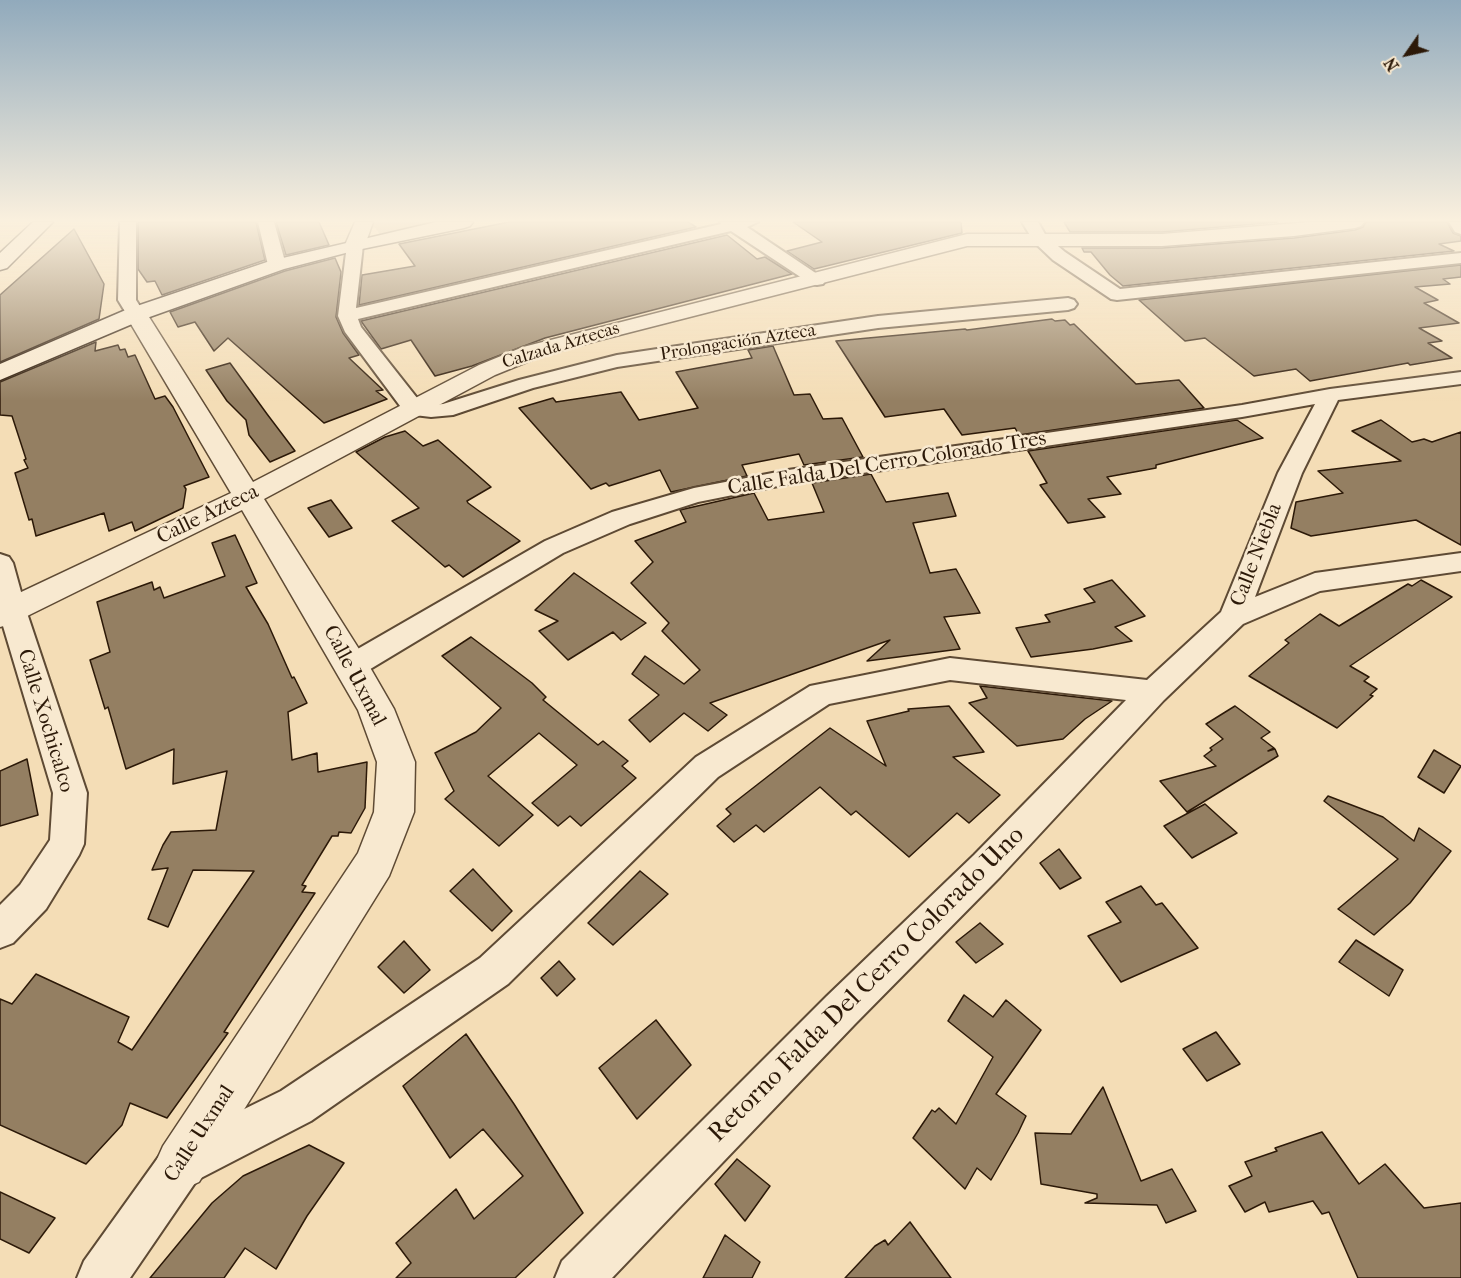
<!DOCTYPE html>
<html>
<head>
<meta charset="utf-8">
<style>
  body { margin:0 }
  #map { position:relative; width:1461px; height:1278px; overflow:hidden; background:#f4ddb6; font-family:"IM FELL French Canon",serif }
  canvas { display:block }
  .north { position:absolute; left:1377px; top:24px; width:60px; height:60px; -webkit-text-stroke:4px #f8e9d0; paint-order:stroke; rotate:236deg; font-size:16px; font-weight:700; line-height:24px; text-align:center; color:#2c1908 }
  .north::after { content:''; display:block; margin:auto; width:21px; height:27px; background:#2c1908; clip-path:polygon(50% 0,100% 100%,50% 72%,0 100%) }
</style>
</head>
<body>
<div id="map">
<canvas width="1461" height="1278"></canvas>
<div class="north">N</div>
</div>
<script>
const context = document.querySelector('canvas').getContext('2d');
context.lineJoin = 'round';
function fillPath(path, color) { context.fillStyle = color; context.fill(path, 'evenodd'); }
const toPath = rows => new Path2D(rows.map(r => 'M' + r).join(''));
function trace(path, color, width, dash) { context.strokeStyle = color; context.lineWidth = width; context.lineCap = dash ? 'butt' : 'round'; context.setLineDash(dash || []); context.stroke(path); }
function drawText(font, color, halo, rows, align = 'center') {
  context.font = font + ' "IM FELL French Canon",serif'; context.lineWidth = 5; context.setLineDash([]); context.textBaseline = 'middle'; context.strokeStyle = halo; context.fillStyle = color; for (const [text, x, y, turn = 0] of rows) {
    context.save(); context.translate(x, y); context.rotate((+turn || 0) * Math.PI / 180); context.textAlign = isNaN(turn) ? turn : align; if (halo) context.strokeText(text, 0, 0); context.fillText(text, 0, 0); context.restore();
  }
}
const green = toPath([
  [374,222,442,222,379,234,376,228,372,227]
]);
const building = toPath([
  [138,222,256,222,265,260,162,295,155,281,147,282,138,269,138,222],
  [276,222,319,222,329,245,286,255,276,222],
  [509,222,688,222,696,227,359,305,362,275,415,266,399,244,509,222],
  [793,222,961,222,962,233,814,269,787,251,822,242,793,222],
  [1064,222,1278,222,1162,232,1070,232,1064,222],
  [1366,222,1447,222,1453,233,1461,236,1461,241,1439,244,1454,251,1123,286,1110,275,1091,252,1084,252,1082,248,1162,248,1294,238,1355,230,1363,227,1366,222],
  [74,229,104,284,99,319,0,362,0,295,74,229],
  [727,235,757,259,765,257,792,274,545,338,472,366,435,376,411,340,381,349,361,321,727,235],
  [335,258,341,272,336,317,343,333,359,355,349,358,383,390,376,391,387,399,324,423,228,338,214,351,195,322,178,327,170,312,285,271,335,258],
  [1461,265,1461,277,1443,279,1450,284,1415,287,1438,300,1424,303,1459,323,1419,328,1442,341,1428,343,1452,358,1410,365,1408,363,1310,381,1296,369,1254,376,1205,338,1185,341,1139,300,1461,265],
  [1052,319,1055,321,1065,320,1070,325,1074,324,1136,384,1179,380,1204,408,1019,435,1015,428,962,435,944,409,885,417,836,341,965,329,967,330,1052,319],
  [96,342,95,351,118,345,120,350,125,349,128,357,135,355,155,399,165,396,173,407,209,477,184,486,186,489,183,508,135,531,132,522,109,531,104,513,36,536,32,519,29,520,15,473,28,468,24,460,26,459,12,416,0,415,0,382,96,342],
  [773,346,794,395,810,394,823,419,842,418,863,457,804,465,799,454,742,465,747,476,671,492,660,470,609,486,606,483,591,489,519,408,553,398,556,402,621,392,639,420,698,408,676,372,752,358,748,350,773,346],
  [230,363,267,414,295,451,270,462,249,435,246,420,227,401,206,370,230,363],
  [1237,420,1263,438,1156,465,1156,468,1107,477,1121,494,1088,499,1105,517,1068,523,1040,485,1047,483,1028,451,1237,420],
  [1381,420,1412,442,1424,439,1432,442,1461,432,1461,545,1416,520,1311,536,1291,528,1296,502,1343,493,1318,471,1401,461,1352,431,1381,420],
  [405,431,423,446,438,440,491,487,467,501,468,503,520,541,463,577,449,565,445,567,392,521,419,508,356,452,385,437,405,431],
  [871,474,886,502,948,493,956,516,913,523,930,573,956,569,980,613,944,617,960,649,867,661,890,640,710,703,727,715,708,731,684,713,650,742,629,720,659,695,632,674,645,656,684,684,700,670,662,631,669,623,631,583,653,562,635,541,686,522,680,510,754,493,768,520,824,512,812,483,871,474],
  [331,500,352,528,329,537,308,508,331,500],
  [235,535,257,583,246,587,268,624,292,678,294,677,307,703,288,712,292,760,317,753,318,772,367,762,365,808,351,833,339,832,338,836,332,836,302,885,306,886,302,892,315,893,224,1032,228,1033,167,1118,130,1103,122,1125,86,1164,0,1125,0,999,12,1004,36,974,129,1017,118,1042,132,1050,254,871,193,870,168,927,148,919,168,868,152,870,163,845,171,832,216,830,227,771,173,784,174,749,126,769,108,707,105,709,90,660,110,652,97,602,152,582,154,590,160,587,164,598,225,576,212,543,235,535],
  [574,573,646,623,621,640,613,632,568,660,539,631,558,621,535,610,574,573],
  [1112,580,1145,616,1115,627,1132,641,1093,649,1031,657,1016,628,1050,622,1045,615,1095,602,1084,589,1112,580],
  [1421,580,1452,597,1350,666,1369,677,1364,681,1377,689,1370,695,1373,696,1337,728,1249,676,1289,643,1285,640,1320,614,1339,626,1408,584,1412,586,1421,580],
  [471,637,532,683,546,697,543,700,598,745,603,741,628,761,622,766,636,778,581,826,570,816,558,826,532,803,577,765,539,733,488,776,533,815,499,846,445,799,454,791,435,753,476,732,501,708,442,656,471,637],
  [980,686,1112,701,1085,719,1063,739,1017,746,969,703,987,698,980,686],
  [949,706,984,752,953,757,1000,795,969,823,957,813,909,857,856,811,851,815,820,787,764,832,756,825,734,842,717,826,731,814,726,809,830,728,886,766,867,721,909,711,908,709,949,706],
  [1235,706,1270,732,1261,738,1274,748,1268,751,1275,749,1278,756,1187,812,1160,781,1216,766,1204,756,1212,750,1210,748,1223,739,1206,724,1235,706],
  [1434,750,1461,766,1444,793,1418,777,1434,750],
  [27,759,38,815,0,826,0,771,27,759],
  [1328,796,1383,817,1414,841,1419,828,1451,851,1410,903,1374,935,1338,909,1398,859,1324,801,1328,796],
  [1205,804,1237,833,1192,858,1164,826,1205,804],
  [1059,849,1081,878,1060,889,1040,863,1059,849],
  [473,869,512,911,492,931,450,891,473,869],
  [640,871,668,894,613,945,588,923,640,871],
  [1141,886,1156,905,1162,903,1198,948,1121,982,1088,936,1121,922,1106,902,1141,886],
  [980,923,1003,944,976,963,956,942,980,923],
  [1356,940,1403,970,1389,996,1339,962,1356,940],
  [404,941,430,970,404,993,378,967,404,941],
  [559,961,575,979,557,996,541,978,559,961],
  [964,995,993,1017,1006,1000,1041,1030,996,1094,1026,1116,1018,1133,991,1180,977,1168,965,1189,913,1138,932,1110,935,1112,939,1108,956,1124,993,1057,948,1021,964,995],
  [656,1020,691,1065,637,1119,599,1068,656,1020],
  [1216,1032,1240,1064,1207,1081,1183,1049,1216,1032],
  [466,1034,514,1104,583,1213,515,1278,396,1278,411,1263,396,1243,456,1189,474,1219,523,1176,483,1129,450,1158,403,1086,466,1034],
  [1103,1087,1141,1181,1172,1169,1196,1211,1166,1223,1157,1205,1085,1203,1097,1198,1097,1194,1041,1184,1035,1133,1071,1134,1103,1087],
  [1322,1132,1359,1184,1385,1164,1424,1208,1461,1203,1461,1278,1358,1278,1329,1212,1322,1214,1313,1201,1269,1212,1265,1202,1245,1212,1229,1186,1252,1176,1245,1162,1277,1151,1275,1148,1322,1132],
  [309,1145,344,1163,307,1216,276,1269,245,1248,224,1278,150,1278,212,1203,243,1176,309,1145],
  [737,1159,770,1186,745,1221,715,1184,737,1159],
  [0,1192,55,1218,29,1253,0,1239,0,1192],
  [910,1222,951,1278,845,1278,875,1246,885,1240,888,1245,910,1222],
  [725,1235,760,1262,752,1278,703,1278,725,1235]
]);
const minor = toPath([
  [120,222,136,222,136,300,145,314,143,318,136,320,129,318,118,300,120,222],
  [258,222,274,222,286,265,283,269,271,269,268,265,258,222],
  [720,222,758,222,747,227,826,280,823,284,817,285,811,284,731,231,358,319,361,327,421,403,431,405,443,404,519,380,617,355,878,316,1068,298,1074,300,1077,304,1074,308,1068,310,878,328,617,367,533,388,453,415,431,417,406,414,345,332,338,316,347,245,355,240,363,245,356,308,721,224,720,222],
  [1022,222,1038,222,1046,236,1065,252,1120,289,1461,253,1461,263,1117,300,1111,299,1053,260,1034,242,1022,222],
  [1449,222,1461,222,1461,234,1455,232,1449,222],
  [1461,372,1461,384,1338,400,1302,473,1255,597,1315,573,1461,553,1461,571,1320,591,1243,624,1164,700,1000,877,855,1024,612,1278,555,1278,562,1261,827,996,974,855,1126,700,950,680,829,704,718,777,508,984,311,1121,197,1180,130,1278,77,1278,84,1261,165,1148,281,1091,480,958,696,757,810,686,950,658,1147,680,1221,612,1278,473,1315,404,1242,417,788,484,698,502,630,524,563,553,362,674,352,677,342,674,337,666,342,658,545,541,612,512,694,488,788,470,1242,405,1330,389,1461,372],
  [0,554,9,557,13,563,26,610,87,793,84,844,79,855,46,909,13,943,0,948,0,905,20,885,50,840,53,793,0,616,0,554]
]);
const tertiary = toPath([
  [355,222,373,222,365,245,362,249,355,251,348,249,345,245,355,222],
  [1310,222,1364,222,1361,226,1355,228,1294,236,1162,246,967,246,592,342,539,357,495,375,264,499,364,657,394,709,415,762,414,812,389,876,199,1182,181,1190,163,1182,155,1164,163,1146,358,853,374,812,377,762,358,710,242,510,11,624,0,627,0,602,231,493,125,314,128,309,136,308,144,309,253,482,479,365,523,347,967,234,1162,234,1310,222]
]);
const secondary = toPath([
  [33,222,53,222,7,268,0,270,0,253,33,222],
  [436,222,473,222,470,226,464,228,357,250,284,269,144,319,0,380,0,364,128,309,270,261,436,222]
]);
const farStreetnames = [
  ["Prolongación Azteca",738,343,-9],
  ["Calzada Aztecas",561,346,-17]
];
const streetNames = [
  ["Calle Falda Del Cerro Colorado Tres",887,464,-9],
  ["Calle Azteca",208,515,-26],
  ["Calle Niebla",1257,555,-69],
  ["Calle Uxmal",354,676,62],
  ["Calle Xochicalco",45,721,73],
  ["Calle Uxmal",200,1134,-57]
];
const nearStreetnames = [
  ["Retorno Falda Del Cerro Colorado Uno",867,985,-45]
];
fillPath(green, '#d2bc98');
fillPath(building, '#947f62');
trace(building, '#2c1908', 1.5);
trace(minor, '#5e4a34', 4);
trace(tertiary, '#5e4a34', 3);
trace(secondary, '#2c1908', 3);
fillPath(minor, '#f8e9d0');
fillPath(tertiary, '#f8e9d0');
fillPath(secondary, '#f8e9d0');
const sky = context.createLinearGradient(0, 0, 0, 401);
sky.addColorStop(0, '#91aabc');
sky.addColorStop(0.55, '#faf0de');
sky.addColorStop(1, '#faf0de00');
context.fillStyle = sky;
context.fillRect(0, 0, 1461, 401);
drawText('18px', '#2c1908', '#f8e9d0', farStreetnames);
drawText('21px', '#2c1908', '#f8e9d0', streetNames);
drawText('26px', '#2c1908', '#f8e9d0', nearStreetnames);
</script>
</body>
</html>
